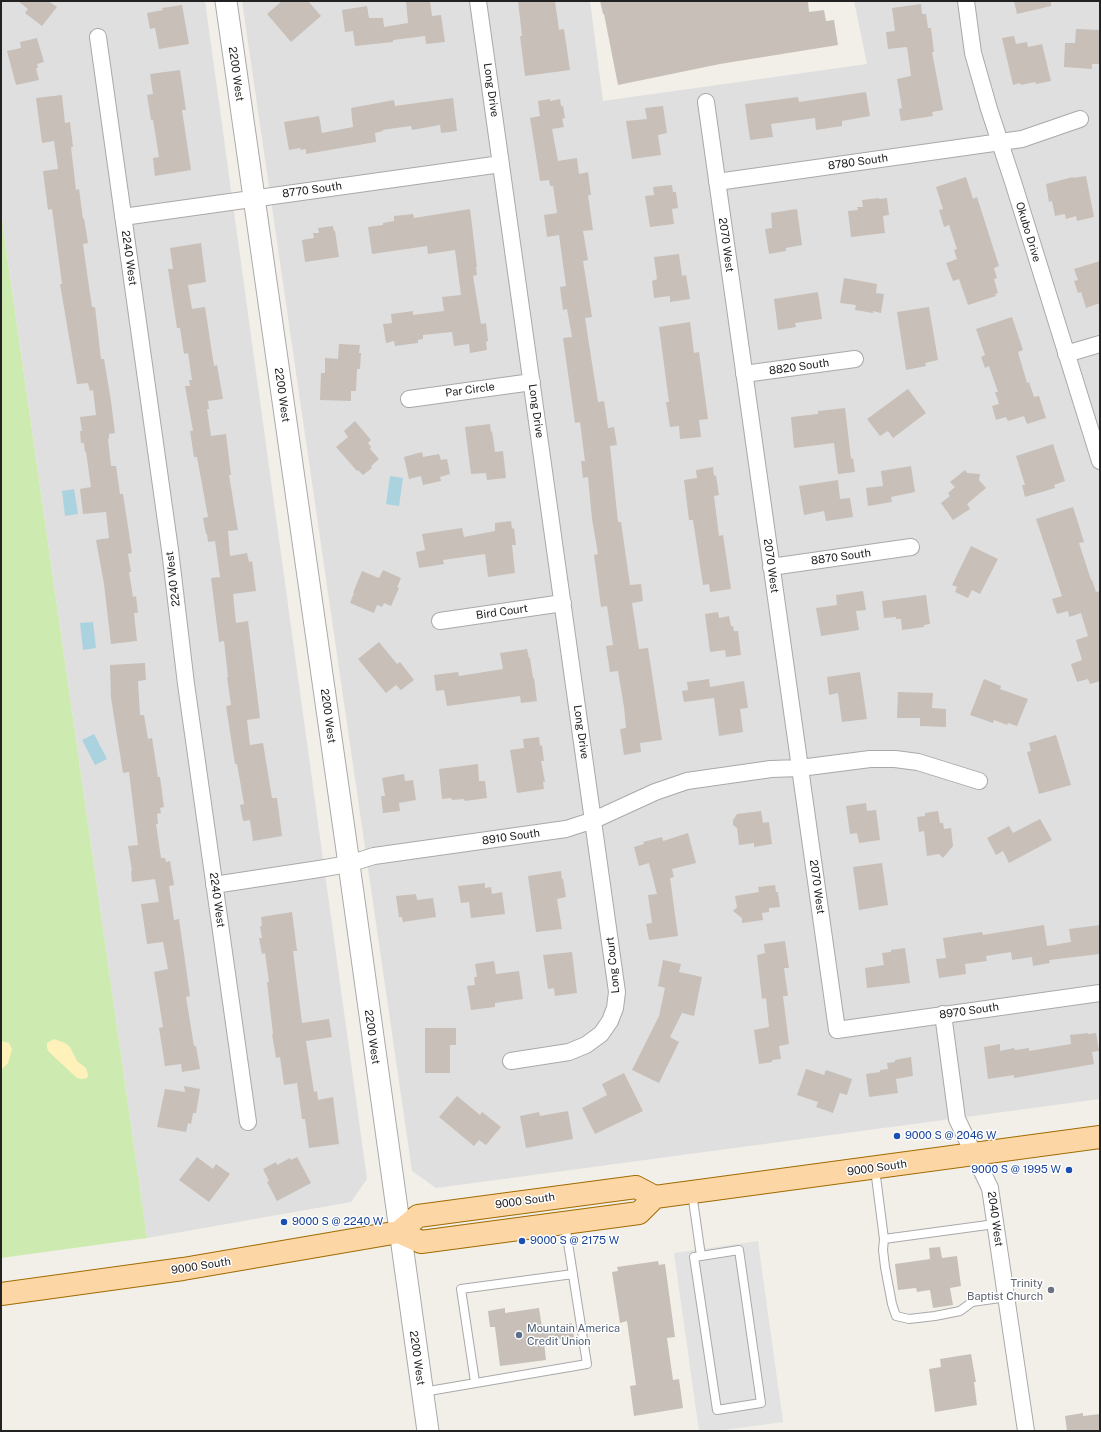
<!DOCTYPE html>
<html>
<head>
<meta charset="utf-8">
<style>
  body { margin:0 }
  #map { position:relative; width:1101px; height:1432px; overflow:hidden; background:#f2efe9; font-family:"Public Sans",sans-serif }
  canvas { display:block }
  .frame { position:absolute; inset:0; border:2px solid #222; pointer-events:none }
</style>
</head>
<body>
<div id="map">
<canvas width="1101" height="1432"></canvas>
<div class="frame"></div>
</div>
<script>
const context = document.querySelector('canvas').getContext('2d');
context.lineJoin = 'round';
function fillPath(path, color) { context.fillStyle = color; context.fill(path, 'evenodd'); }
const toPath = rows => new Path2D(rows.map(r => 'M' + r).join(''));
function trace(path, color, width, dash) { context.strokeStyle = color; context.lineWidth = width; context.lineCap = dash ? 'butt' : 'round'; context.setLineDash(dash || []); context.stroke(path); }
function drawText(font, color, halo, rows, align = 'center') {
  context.font = font + ' "Public Sans",sans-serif'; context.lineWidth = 3; context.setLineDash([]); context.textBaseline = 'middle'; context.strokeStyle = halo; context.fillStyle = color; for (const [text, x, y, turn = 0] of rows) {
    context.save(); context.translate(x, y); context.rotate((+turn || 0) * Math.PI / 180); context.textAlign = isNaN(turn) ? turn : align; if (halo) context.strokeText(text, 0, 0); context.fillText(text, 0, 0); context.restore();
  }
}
const residential = toPath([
  [1,1,205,1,367,1179,351,1202,147,1238,1,212],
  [242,1,590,1,603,101,867,64,854,1,1100,1,1100,1099,436,1188,412,1171]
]);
const grass = toPath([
  [1,213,147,1238,1,1258]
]);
const sand = toPath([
  [54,1039,65,1043,70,1047,77,1061,86,1068,88,1075,87,1078,81,1079,77,1078,49,1052,47,1048,47,1043],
  [1,1041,9,1043,12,1049,8,1063,1,1070]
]);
const parking = toPath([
  [758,1241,783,1422,716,1431,699,1431,674,1253]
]);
const water = toPath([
  [390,476,403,478,399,506,386,504],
  [74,489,78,514,65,516,62,491],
  [93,622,96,648,83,650,80,623],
  [94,734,107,759,95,765,82,740]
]);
const building = toPath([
  [18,1,48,1,57,7,42,26,25,13,28,9],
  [282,1,308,1,321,16,291,42,267,14],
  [406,1,430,1,432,16,441,15,445,42,426,44,425,36,393,40,393,42,355,46,353,31,345,32,342,10,367,6,369,18,383,18,384,27,408,23],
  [518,1,555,1,559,30,564,29,570,70,525,76,520,36,522,36],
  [600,1,808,1,809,12,824,10,826,21,834,20,838,45,720,64,618,85,604,14,603,14],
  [1014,1,1051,1,1051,6,1017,14],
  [921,4,922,14,926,14,928,28,931,28,934,52,932,52,943,110,932,112,933,116,901,121,899,109,902,108,897,79,911,76,907,47,888,49,886,32,895,31,892,8],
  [182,5,189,44,159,49,155,28,150,29,147,13,163,10,162,8],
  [1076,29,1100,30,1100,64,1092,64,1092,69,1064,67,1065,43,1075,43],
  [1014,36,1016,44,1027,42,1028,47,1042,44,1051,81,1036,84,1035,82,1021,85,1020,83,1013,85,1002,38],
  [37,38,44,62,37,64,38,68,36,68,39,80,16,85,7,51,21,48,20,42],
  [180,70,186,110,182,110,191,170,155,176,153,158,159,157,153,120,151,120,147,95,153,94,150,74],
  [866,92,870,116,842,121,842,126,816,130,815,118,771,124,773,137,750,140,745,104,798,97,799,102],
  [62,95,65,123,70,122,73,147,71,147,76,190,79,189,83,219,84,218,88,243,83,244,88,280,92,307,95,307,101,359,104,359,111,401,115,433,109,434,109,438,108,439,111,466,116,466,120,494,123,494,132,553,128,554,131,572,129,572,133,597,136,596,138,613,134,613,137,641,111,644,104,584,96,540,109,538,106,512,83,514,80,489,91,487,86,452,85,452,84,443,81,443,80,431,82,431,80,417,96,415,93,390,90,391,88,383,77,384,60,284,62,284,52,209,48,210,43,171,58,169,54,141,42,143,36,98],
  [453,98,457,131,441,133,440,125,412,130,411,126,382,130,383,131,375,133,376,142,306,154,306,149,301,150,300,148,289,150,284,122,319,116,322,133,353,127,351,108,394,100,395,106],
  [550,99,550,101,560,99,561,106,563,106,565,118,562,119,564,127,552,129,558,161,577,158,579,174,588,172,591,195,588,195,593,230,583,231,588,260,583,261,592,317,585,318,598,402,604,401,608,428,614,427,617,445,610,446,618,522,621,522,630,585,641,584,643,601,632,603,639,649,648,648,662,740,640,743,641,752,624,755,620,729,626,728,624,707,618,671,610,672,606,646,613,645,607,606,601,607,594,555,598,554,592,519,588,477,583,478,581,461,585,461,580,422,575,423,563,338,572,337,567,309,563,310,560,287,566,286,559,235,547,237,544,215,557,213,553,186,550,186,549,180,540,181,530,118,540,116,538,101],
  [663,106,667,133,658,135,661,155,632,159,626,121,647,119,645,108],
  [1086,176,1094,217,1077,221,1076,216,1066,219,1065,214,1055,216,1052,201,1049,202,1046,184,1073,177,1073,178],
  [966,177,973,199,977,197,999,266,994,268,997,278,994,279,998,293,995,294,996,296,968,305,959,279,953,281,946,263,957,259,954,250,957,249,949,225,944,227,939,210,943,209,936,187],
  [672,185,673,192,676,192,678,208,672,209,674,224,650,227,645,196,654,195,653,187],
  [879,198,879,199,887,198,889,215,883,216,885,233,851,237,848,211,858,210,857,207,863,207,862,200],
  [470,209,477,267,476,267,477,275,473,276,481,324,486,323,488,341,486,342,487,350,470,353,469,344,454,346,452,332,423,335,423,339,418,340,418,343,395,346,394,341,386,343,383,324,392,323,391,314,413,311,413,315,444,311,442,297,461,295,455,250,428,254,427,246,372,254,368,227,383,225,383,223,394,221,394,216,413,214,414,218],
  [797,209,802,245,786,248,786,251,769,254,765,229,772,228,771,213],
  [333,226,334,231,335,231,339,257,305,262,302,240,314,238,313,233,319,233,318,228],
  [201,243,206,282,188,285,192,309,205,307,214,366,217,365,223,399,208,401,209,409,207,409,211,436,226,434,231,475,229,475,238,530,228,531,230,556,247,553,249,562,252,561,256,591,233,594,236,623,248,621,260,718,247,720,250,745,263,743,272,798,277,798,282,836,253,841,250,820,243,821,240,805,244,804,237,764,235,764,226,706,231,705,227,677,228,677,224,641,219,642,211,578,220,577,215,541,208,542,207,534,206,534,203,518,208,517,197,457,194,457,190,431,193,431,185,386,190,386,189,380,192,380,188,353,184,354,180,328,177,328,168,269,173,269,170,248],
  [679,254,682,276,686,275,690,299,670,302,670,296,654,298,652,281,657,279,654,257],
  [1100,261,1100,303,1086,308,1081,292,1078,293,1074,281,1078,280,1074,269],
  [844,278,877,284,876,293,884,294,881,313,873,311,873,313,855,310,856,305,840,303],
  [818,292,822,319,795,323,796,327,778,330,774,299],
  [929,307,938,360,925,363,926,366,906,370,897,312],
  [1012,317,1023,350,1018,352,1027,383,1029,382,1034,397,1039,396,1046,418,1027,424,1024,416,1008,421,1006,417,996,420,992,406,999,404,995,392,998,392,989,366,985,368,981,357,985,355,976,329],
  [690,322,694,353,699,352,708,419,699,420,701,437,680,439,679,426,670,427,666,402,669,402,659,327],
  [339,344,360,345,359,353,361,353,360,369,357,369,356,391,351,391,351,401,320,400,321,373,325,373,325,358,338,359],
  [908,389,926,413,893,438,888,431,880,436,867,419],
  [845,408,851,459,853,458,855,472,838,474,834,443,794,448,791,417,818,414,818,411],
  [355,421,371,440,368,443,371,447,370,449,379,459,371,466,372,468,363,475,358,470,357,471,336,447,348,437,344,431],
  [490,424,491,432,492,431,495,452,503,451,506,478,487,480,486,473,471,474,465,427],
  [1053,444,1065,481,1054,485,1055,488,1025,497,1022,485,1025,485,1016,456],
  [422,452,423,457,439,454,441,460,447,459,450,474,440,477,441,481,423,485,421,476,409,479,404,457],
  [911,466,915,492,891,497,892,502,868,506,866,488,883,486,881,471],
  [713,467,714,476,716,475,719,495,714,496,719,536,723,535,731,589,710,592,709,584,703,585,693,520,689,520,684,480,697,478,696,470],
  [965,470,967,473,980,474,979,480,986,488,967,504,970,509,953,520,941,503,950,496,948,493,955,487,950,482],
  [838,480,840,499,850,498,853,517,826,521,824,511,804,515,799,486],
  [1073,507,1084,542,1079,543,1091,580,1092,580,1096,592,1100,591,1100,681,1090,684,1088,679,1077,682,1071,664,1082,660,1076,640,1088,636,1081,613,1069,617,1068,611,1057,614,1052,599,1062,596,1036,519],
  [511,521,512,529,514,528,516,545,512,545,515,573,488,577,485,554,443,560,444,564,419,568,416,552,425,550,422,534,462,528,464,537,495,531,495,523],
  [971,546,998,559,980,594,972,590,968,598,955,592,957,587,952,585],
  [383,570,401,578,397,587,399,588,391,606,384,603,382,607,377,605,374,613,350,603,354,593,353,593,362,571,379,578],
  [863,591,866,610,856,611,859,630,821,636,816,608,837,605,836,595],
  [926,595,930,624,924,625,924,627,902,630,901,619,896,619,896,617,884,618,882,601],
  [718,612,719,618,729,616,731,626,733,626,734,631,738,631,741,655,726,657,725,650,710,652,705,614],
  [379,642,397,664,400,662,414,680,401,690,396,685,386,693,358,659],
  [527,649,529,658,530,658,533,678,534,678,537,701,521,703,520,696,447,706,444,690,436,691,434,675,458,672,459,676,503,669,500,653],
  [145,663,146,680,138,681,140,715,144,715,148,739,152,738,158,777,160,777,164,807,160,808,161,813,157,814,158,824,156,824,161,858,165,858,166,862,170,861,174,885,169,886,174,920,179,919,190,996,186,997,194,1046,196,1046,200,1069,182,1072,181,1064,165,1066,159,1028,163,1027,154,972,168,969,163,942,147,944,141,904,159,902,155,879,132,882,131,871,132,871,128,846,138,845,129,772,123,773,111,698,110,665],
  [860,672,867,719,842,722,838,693,829,695,827,677],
  [709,679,710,687,744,681,748,708,740,709,743,732,719,736,714,698,684,702,682,691,688,690,687,682],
  [984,679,1001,686,1000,689,1028,699,1017,726,1008,723,1007,725,994,720,993,723,970,715],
  [898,692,933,693,932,708,946,709,946,727,920,726,920,718,897,718],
  [1056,735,1071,785,1039,794,1027,752,1031,751,1029,743],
  [539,737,540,746,542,745,544,761,541,761,545,782,543,782,544,789,517,793,510,750,524,748,523,739],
  [478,764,479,781,485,781,487,798,465,801,464,799,452,800,451,798,442,799,439,769],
  [404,774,405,781,413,780,416,800,399,803,400,811,383,813,381,796,385,796,382,778],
  [866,803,867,811,876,810,880,840,859,843,857,833,850,834,846,806],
  [761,811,763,823,769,822,772,844,754,847,754,843,739,845,737,828,733,825,733,820,737,814],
  [938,811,940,823,943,823,944,829,951,828,953,846,943,858,939,854,927,856,924,831,919,832,917,817,925,816,925,813],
  [1040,819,1052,840,1009,863,1003,851,996,855,987,838,1009,826,1013,833],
  [688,833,696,863,672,869,674,877,670,878,678,936,649,940,646,924,652,923,648,895,657,894,649,863,639,866,634,847,644,844,643,842,662,837,663,841],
  [882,863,888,905,859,910,853,867],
  [561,871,562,879,563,879,566,897,557,899,562,929,536,932,528,876],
  [485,883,485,888,491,887,492,894,502,892,505,914,471,918,469,902,461,903,458,886],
  [775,885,776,892,778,892,780,907,769,908,769,912,762,913,763,920,742,923,742,918,733,911,737,907,735,896,759,892,758,887],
  [416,894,417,900,433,898,436,917,403,922,402,917,399,917,396,896],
  [292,912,297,951,293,951,302,1023,329,1019,332,1037,306,1041,314,1092,317,1091,318,1100,333,1097,339,1144,309,1148,305,1119,302,1119,297,1083,284,1085,280,1057,276,1058,272,1034,273,1034,267,982,269,982,265,953,262,954,259,938,262,938,260,926,262,926,261,917],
  [1044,925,1047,946,1071,942,1069,929,1100,925,1100,954,1049,960,1050,963,1033,966,1032,957,1012,960,1011,952,986,956,987,961,965,964,966,974,939,978,936,959,946,958,943,938,982,932,983,935],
  [785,941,789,968,784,968,788,996,783,996,789,1044,779,1046,781,1059,772,1060,772,1062,759,1064,754,1030,769,1027,766,998,762,999,757,955,765,953,764,944],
  [905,948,910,983,867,988,865,968,884,965,882,953,891,952,891,950],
  [572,952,577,993,555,996,554,988,548,989,543,955],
  [663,960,681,964,679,972,702,977,694,1016,682,1013,670,1037,679,1042,659,1083,632,1070,659,1016,665,988,658,986],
  [494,961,496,974,519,971,523,999,495,1003,495,1007,471,1010,467,986,475,985,474,977,477,977,475,964],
  [425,1028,456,1028,456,1045,450,1045,450,1073,425,1073],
  [1088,1033,1088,1034,1096,1033,1099,1051,1092,1052,1094,1064,1014,1078,1014,1075,988,1079,984,1047,1000,1044,1000,1051,1014,1048,1015,1050,1029,1048,1029,1051,1071,1044,1070,1035],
  [911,1057,913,1076,896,1079,898,1093,869,1097,866,1074,880,1072,880,1070,888,1069,887,1063,895,1062,895,1060],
  [806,1069,824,1075,826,1070,852,1079,847,1095,840,1093,833,1113,816,1107,818,1102,797,1095],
  [624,1073,643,1111,595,1134,582,1108,607,1095,602,1084],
  [184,1086,200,1089,196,1113,193,1113,191,1124,188,1123,186,1132,157,1127,165,1089,185,1092],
  [457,1096,480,1115,482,1112,501,1127,486,1145,479,1140,474,1146,439,1117],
  [568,1111,573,1139,526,1148,520,1116,539,1112,540,1116],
  [197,1157,213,1169,216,1164,230,1174,209,1202,179,1180],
  [297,1157,311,1183,277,1201,267,1182,269,1181,263,1169,276,1162,277,1165,290,1158,291,1160],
  [940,1247,942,1258,957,1256,961,1286,950,1288,953,1305,933,1308,930,1290,917,1292,916,1288,898,1290,895,1264,930,1259,929,1248],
  [658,1261,659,1265,665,1264,675,1337,667,1338,673,1380,679,1379,683,1408,634,1416,630,1386,636,1385,627,1321,620,1323,612,1272,618,1271,617,1267],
  [505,1308,505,1313,539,1308,542,1328,572,1323,574,1337,544,1342,546,1360,500,1366,495,1327,490,1327,488,1311],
  [971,1354,976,1382,974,1382,977,1405,935,1412,929,1369,941,1367,940,1359],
  [1083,1413,1083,1416,1100,1414,1100,1431,1067,1431,1065,1416]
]);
const service = toPath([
  [875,1169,884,1239,883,1250,885,1267,892,1304,896,1316,909,1319,935,1316,960,1311,972,1302,1007,1297],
  [692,1193,701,1256,694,1257,717,1410,761,1403,739,1250,701,1256],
  [884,1239,995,1224],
  [475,1382,461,1289,573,1274],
  [423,1392,587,1364,565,1224]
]);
const minor = toPath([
  [478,1,617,992,615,1008,610,1021,601,1034,586,1045,569,1052,511,1061],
  [966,1,973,53,989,109,1014,185,1100,461],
  [98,37,170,550,186,684,248,1122],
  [706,102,837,1030,1100,993],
  [717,182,1022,139,1080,119],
  [123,217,501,164],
  [1066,354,1100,344],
  [744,374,855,359],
  [409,399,532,382],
  [771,567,911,547],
  [440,621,563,603],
  [214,885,319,869,348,864,374,856,566,829,594,820,655,792,687,781,771,769,800,768,870,759,895,759,918,762,979,781],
  [943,1014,957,1119,990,1188,1026,1431]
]);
const tertiary = toPath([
  [226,1,346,843,428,1431]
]);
const primary = toPath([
  [399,1232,421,1242,639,1213,655,1197],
  [1,1294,183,1269,399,1232,418,1216,636,1187,655,1197,1100,1137]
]);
const markers = [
  [897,1136,4,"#1a4fb4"],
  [1069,1170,4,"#1a4fb4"],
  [284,1222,4,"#1a4fb4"],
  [522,1241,4,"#1a4fb4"],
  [1051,1290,4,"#6b7280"],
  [519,1335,4,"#5c6f8a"]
];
const streetNames = [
  ["2200 West",236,74,82],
  ["Long Drive",491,90,82],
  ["8780 South",858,162,-8],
  ["8770 South",312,190,-8],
  ["Okubo Drive",1028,232,73],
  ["2070 West",726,245,82],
  ["2240 West",129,258,82],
  ["8820 South",799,367,-8],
  ["Par Circle",470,390,-8],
  ["2200 West",282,395,82],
  ["Long Drive",536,411,82],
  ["8870 South",841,557,-8],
  ["2070 West",771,566,82],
  ["2240 West",173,579,-97],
  ["Bird Court",502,612,-8],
  ["2200 West",328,716,82],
  ["Long Drive",581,732,82],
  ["8910 South",511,837,-8],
  ["2070 West",817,887,82],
  ["2240 West",217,900,82],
  ["Long Court",613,965,-96],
  ["8970 South",969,1011,-8],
  ["2200 West",372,1037,82],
  ["9000 South",877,1168,-8],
  ["9000 South",525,1201,-8],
  ["2040 West",995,1219,82],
  ["9000 South",201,1266,-9],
  ["2200 West",417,1358,82]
];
const transitNames = [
  ["9000 S @ 2046 W",905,1136],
  ["9000 S @ 1995 W",1061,1170,"right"],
  ["9000 S @ 2240 W",292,1222],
  ["9000 S @ 2175 W",530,1241]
];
const worshipNames = [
  ["Trinity",1043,1284],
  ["Baptist Church",1043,1297]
];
const serviceNames = [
  ["Mountain America",527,1329],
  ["Credit Union",527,1342]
];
fillPath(residential, '#e0dfdf');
fillPath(grass, '#cdebb0');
fillPath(sand, '#fff1ba');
fillPath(parking, '#e2e2e2');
fillPath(water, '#aad3df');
fillPath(building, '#c7bfb8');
trace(service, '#a9a9a9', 10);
trace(minor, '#a9a9a9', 18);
trace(tertiary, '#a9a9a9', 23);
trace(primary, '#a06b00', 24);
trace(service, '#fff', 8);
trace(minor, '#fff', 16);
trace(tertiary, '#fff', 21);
trace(primary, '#fcd6a4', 22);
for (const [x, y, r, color] of markers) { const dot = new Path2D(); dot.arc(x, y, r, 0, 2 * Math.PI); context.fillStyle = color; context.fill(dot); trace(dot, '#fff', 1.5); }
drawText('11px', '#222', '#fff', streetNames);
drawText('11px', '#164399', '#fff', transitNames, 'left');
drawText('11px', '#5b616d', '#fff', worshipNames, 'right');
drawText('11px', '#4e5e75', '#fff', serviceNames, 'left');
</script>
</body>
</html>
